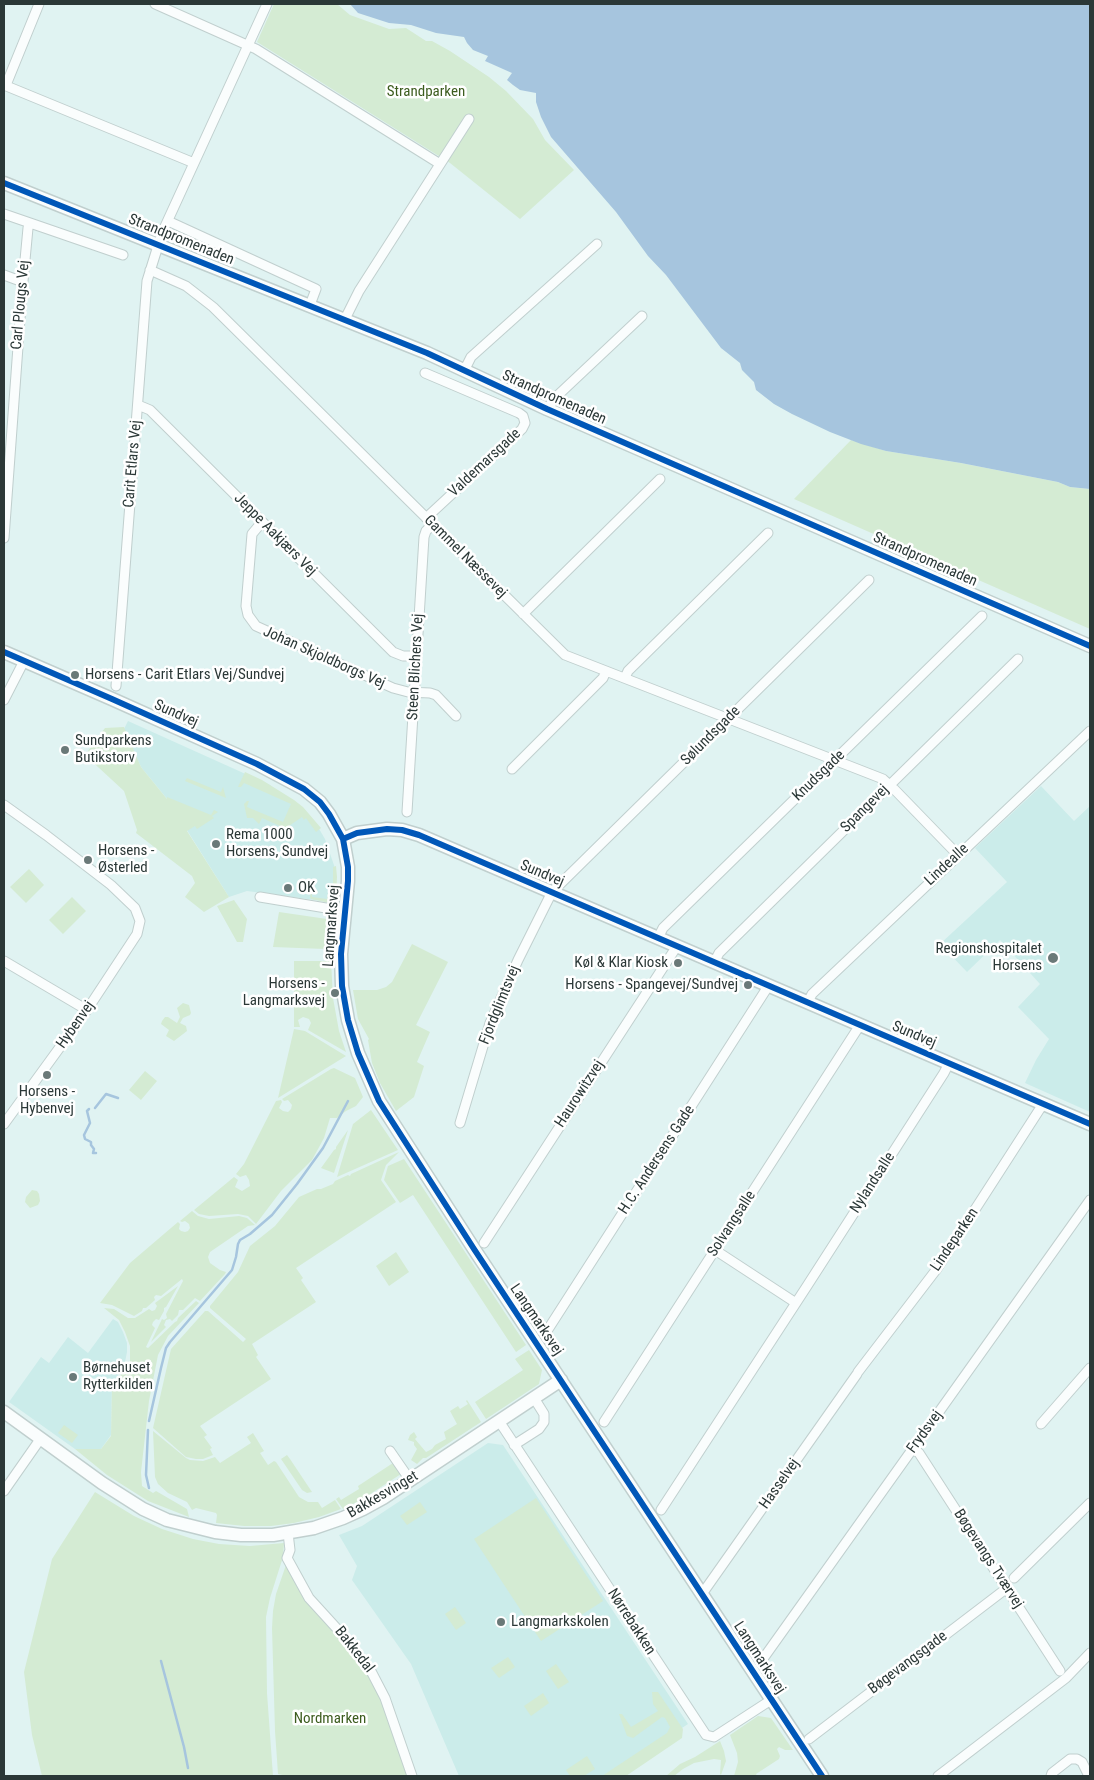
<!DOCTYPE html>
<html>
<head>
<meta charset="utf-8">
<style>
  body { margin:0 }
  #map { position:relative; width:1094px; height:1780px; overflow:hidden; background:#e0f3f2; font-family:"Roboto Condensed",sans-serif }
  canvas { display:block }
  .frame { position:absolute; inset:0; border:5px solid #2b3837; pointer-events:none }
</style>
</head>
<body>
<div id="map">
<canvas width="1094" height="1780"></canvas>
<div class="frame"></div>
</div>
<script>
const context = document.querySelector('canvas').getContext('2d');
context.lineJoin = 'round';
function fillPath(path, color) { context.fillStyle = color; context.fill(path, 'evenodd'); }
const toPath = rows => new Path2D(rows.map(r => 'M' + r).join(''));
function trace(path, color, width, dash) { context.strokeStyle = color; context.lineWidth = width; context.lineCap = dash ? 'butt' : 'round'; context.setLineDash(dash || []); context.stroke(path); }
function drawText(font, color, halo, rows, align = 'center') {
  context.font = font + ' "Roboto Condensed",sans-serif'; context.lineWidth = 5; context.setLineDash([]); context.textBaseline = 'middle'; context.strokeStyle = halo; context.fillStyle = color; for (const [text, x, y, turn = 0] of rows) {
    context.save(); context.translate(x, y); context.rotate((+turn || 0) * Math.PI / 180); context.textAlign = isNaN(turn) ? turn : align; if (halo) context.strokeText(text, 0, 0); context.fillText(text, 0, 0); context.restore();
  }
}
const built = toPath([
  [128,721,270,785,318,827,325,839,335,868,335,898,330,902,247,891,229,897,168,800,141,767,124,729],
  [1041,786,1074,821,1090,806,1090,1112,1025,1083,1036,1060,1049,1039,1018,1007,1040,984,1000,940,967,972,940,944,1007,882,975,848],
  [113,1319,118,1322,123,1332,127,1343,127,1352,125,1362,126,1368,112,1385,111,1435,101,1449,75,1449,9,1402,41,1357,49,1363,68,1337,88,1353],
  [488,1443,503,1445,688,1724,610,1776,459,1776,411,1664,352,1580,357,1566,339,1535,362,1526]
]);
const green = toPath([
  [274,4,337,4,350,15,389,29,406,28,426,41,432,41,450,51,489,77,506,91,533,119,545,140,574,170,520,219,450,163,257,42],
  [851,440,886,451,961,463,1058,482,1070,487,1090,489,1090,629,794,499],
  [124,727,141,767,167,799,167,797,211,815,214,810,218,812,212,816,214,818,197,829,195,826,187,831,229,897,204,912,185,897,195,883,192,876,136,833,137,830,124,791,85,755,105,728],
  [245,772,262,780,294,800,303,807,321,828,316,832,306,818,304,820,302,817,283,830,280,826,262,818,259,824,253,818,247,818,244,804,247,801,249,801,247,807,283,822,291,804,244,783,241,787,238,787],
  [187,778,221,792,223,787,226,798,185,781],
  [336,866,337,877,336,902,334,904,311,899,310,897,312,888,312,897,327,899,328,893,333,893,333,867],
  [29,869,44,885,26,903,10,887],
  [72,897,86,911,63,934,49,920],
  [234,900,247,919,243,942,237,942,217,906],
  [279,912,327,919,325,949,273,947],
  [412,944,448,962,416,1025,430,1032,417,1062,424,1066,414,1097,396,1111,380,1083,372,1063,368,1040,369,1039,358,1019,353,990,377,990,386,987,392,982],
  [294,961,331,961,333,998,339,1031,346,1052,308,1030,311,1023,309,1019,303,1017,298,1020,300,1027,294,1027],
  [183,1003,189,1005,191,1013,190,1015,183,1018,180,1023,186,1026,187,1031,174,1041,166,1036,169,1030,161,1024,162,1021,165,1017,168,1017,177,1023,180,1017,177,1008],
  [294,1029,305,1031,346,1056,278,1098],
  [334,1068,355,1078,363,1097,356,1106,346,1111,337,1118,330,1118,324,1138,312,1160,281,1191,256,1224,248,1216,238,1214,209,1216,199,1214,194,1210,234,1177,238,1180,235,1187,242,1191,250,1186,249,1180,246,1175,240,1177,236,1174,244,1164,276,1101,281,1100,282,1102,279,1108,283,1111,288,1112,291,1109,292,1105,288,1100,284,1101,282,1099,331,1069],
  [145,1071,157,1081,141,1100,129,1090],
  [371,1110,398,1150,337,1177,353,1124],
  [348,1130,334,1173,321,1168,334,1150,336,1149,336,1147],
  [399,1152,386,1165,381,1180,396,1202,296,1268,303,1278,301,1280,316,1302,252,1344,258,1355,256,1357,271,1379,200,1426,207,1435,204,1437,212,1448,210,1449,213,1455,203,1459,196,1459,186,1457,153,1428,171,1349,205,1311,208,1311,243,1342,246,1339,210,1308,210,1306,238,1272,250,1246,275,1226,299,1197,317,1189,321,1189,333,1184,335,1181,348,1175,350,1176,351,1174],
  [404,1159,526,1345,516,1352,413,1195,400,1203,384,1180,388,1166],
  [32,1190,37,1191,39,1194,40,1201,38,1205,30,1208,25,1202,26,1197],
  [192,1211,198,1216,209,1219,239,1216,247,1218,255,1225,248,1226,210,1252,208,1257,210,1263,220,1270,226,1272,225,1274,200,1301,195,1298,183,1310,179,1310,178,1315,172,1321,170,1319,166,1320,164,1325,166,1327,151,1342,162,1319,164,1320,167,1318,166,1314,183,1281,182,1279,161,1296,156,1295,154,1297,155,1300,146,1308,143,1308,142,1311,134,1316,112,1305,100,1303,130,1263,178,1222,180,1224,179,1229,181,1231,185,1232,188,1231,190,1228,189,1224,185,1221,182,1222,180,1221],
  [396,1252,409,1272,389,1286,376,1266],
  [178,1286,166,1307,164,1308,164,1311,159,1320,156,1319,153,1322,152,1325,155,1328,146,1347,148,1348,175,1322,177,1321,178,1318,196,1301,199,1303,168,1336,158,1355,149,1401,141,1472,142,1486,153,1493,156,1491,187,1509,189,1517,148,1501,107,1475,75,1449,101,1449,111,1436,112,1385,130,1364,130,1346,125,1332,119,1320,104,1308,114,1309,128,1318,135,1318,149,1309,152,1311,155,1310,157,1306,155,1303],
  [529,1350,542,1370,539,1384,486,1419,475,1402,523,1370,515,1359],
  [467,1400,481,1422,426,1458,423,1458,417,1464,411,1460,417,1449,414,1445,414,1442,408,1440,410,1435,414,1432,417,1437,415,1439,426,1452,432,1449,435,1445,446,1439,444,1432,457,1424,450,1411,458,1406,460,1409,468,1404,466,1401],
  [64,1425,78,1435,72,1443,58,1433],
  [153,1431,186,1458,190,1460,203,1461,215,1457,220,1463,251,1443,247,1437,253,1433,264,1451,260,1453,268,1465,274,1461,276,1462,299,1497,308,1502,318,1502,322,1508,335,1500,341,1509,319,1517,294,1523,271,1526,244,1526,216,1523,217,1515,216,1513,196,1508,192,1510,187,1502,168,1493,158,1484,155,1477],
  [287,1455,290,1459,312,1492,307,1493,302,1490,281,1459],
  [393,1463,401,1474,361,1500,343,1509,336,1499,339,1497,341,1500,359,1489,358,1486],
  [95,1492,134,1516,162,1529,193,1539,219,1544,250,1546,284,1543,283,1557,270,1598,266,1617,267,1693,273,1776,42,1776,32,1735,24,1672,52,1559],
  [536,1498,603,1601,541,1641,474,1539],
  [420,1502,427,1512,407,1525,400,1516],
  [286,1565,291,1570,368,1672,380,1694,410,1776,287,1776,278,1774,275,1731,272,1628,273,1611,276,1594],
  [455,1607,466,1623,456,1630,445,1614],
  [508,1657,515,1667,499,1678,491,1668],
  [556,1664,569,1682,558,1689,546,1671],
  [652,1692,658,1692,683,1729,682,1738,626,1776,602,1776,667,1733,670,1727,665,1718,662,1717,633,1738,627,1736,619,1714,622,1714,631,1727,658,1711,653,1704],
  [543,1693,549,1703,531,1716,524,1706],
  [758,1716,771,1718,793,1750,785,1750,779,1747,777,1749,780,1756,779,1759,756,1774,757,1776,734,1776,738,1762,737,1753,730,1735],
  [720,1741,724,1751,726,1761,721,1775,720,1774,721,1760,714,1759,694,1763,683,1769,674,1776,666,1776,680,1764,695,1757],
  [587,1756,595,1769,584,1776,570,1776,566,1770]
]);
const water = toPath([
  [350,4,1090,4,1090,489,1070,487,1058,482,961,463,886,451,861,444,830,432,792,414,774,404,756,390,754,382,742,370,740,363,721,348,666,275,648,256,616,212,551,137,541,117,536,102,536,93,520,90,513,85,507,80,512,73,485,61,488,56,473,50,467,43,464,37,436,33,411,25,389,23,358,13]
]);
const stream = toPath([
  [95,1108,106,1094,118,1098],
  [89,1109,87,1111,90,1123,84,1135,85,1139,91,1142,91,1145,94,1149,93,1153,96,1153],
  [149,1421,161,1368,166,1348,170,1342,232,1270,236,1257,238,1244,240,1240,250,1234,272,1215,297,1184,323,1148,348,1101],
  [148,1430,146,1475,149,1488],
  [161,1661,184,1747,188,1768]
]);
const street = toPath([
  [155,4,256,49,440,164],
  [4,85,194,163],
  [6,85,39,4],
  [4,214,123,255],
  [168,221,316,289,310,305],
  [150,270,186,286,213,307,565,655,883,779,894,789,958,855],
  [4,275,23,282],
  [345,319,359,291,469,119],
  [464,371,471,357,597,244],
  [425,373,519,413,523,416,525,423,522,429,426,518],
  [138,405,150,410,393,652,403,656,416,656],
  [547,409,557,396,642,316],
  [262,522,252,534,246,606,248,615,256,626,393,688,408,692,430,693,436,695,456,716],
  [4,538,22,292,28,228,30,223],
  [523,614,660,479],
  [625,678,628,671,768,533],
  [116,686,147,281,162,233,267,4],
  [4,700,24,661],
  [512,769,603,678,606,671],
  [4,805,46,835,111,885,135,908,140,921,137,934,87,1010,4,1124],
  [407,812,424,537,426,531,432,525],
  [260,897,344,911],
  [658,938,663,928,982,616],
  [4,961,87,1010],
  [715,961,719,953,1018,659],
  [808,1002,812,994,1090,731],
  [460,1123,490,1023,518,960,552,892,869,580],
  [484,1243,677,946],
  [715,1250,796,1303],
  [545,1334,769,985],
  [858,1372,936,1270,1043,1104],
  [499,1421,706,1735,714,1737,771,1700],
  [604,1422,860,1025],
  [1041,1424,1090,1368],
  [514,1445,539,1429,544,1422,544,1414,534,1398],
  [913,1449,919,1453,1060,1671],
  [390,1451,410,1480],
  [4,1491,41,1438],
  [661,1510,807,1286,944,1073,949,1063],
  [288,1533,290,1550,287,1558,309,1598,340,1632,372,1673,385,1698,412,1776],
  [1014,1578,1090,1503],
  [702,1594,857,1374],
  [760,1663,1090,1200],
  [809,1739,1007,1588],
  [938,1776,1066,1678,1090,1653],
  [1051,1776,1052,1773,1070,1759,1077,1759,1082,1762,1089,1776]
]);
const secondary = toPath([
  [4,183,427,353,547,409,1090,646],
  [4,652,112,699,257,764,304,789,320,802,329,814,343,839,348,867,348,881,341,954,342,986,348,1020,358,1053,379,1101,474,1249,822,1776],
  [343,839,357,833,387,829,402,830,419,835,1090,1124],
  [4,1412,102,1483,143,1509,167,1520,215,1532,241,1535,273,1535,314,1528,343,1518,363,1509,383,1498,561,1380]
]);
const cycleway = toPath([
  [4,183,427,353,547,409,1090,646],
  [4,652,112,699,257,764,304,789,320,802,329,814,343,839,348,867,348,881,341,954,342,986,348,1020,358,1053,379,1101,474,1249,822,1776],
  [343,839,357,833,387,829,402,830,419,835,1090,1124]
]);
const markers = [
  [75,675,5,"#6a7978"],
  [65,750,5,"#6a7978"],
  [216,844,5,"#6a7978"],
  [88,860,5,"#6a7978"],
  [288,888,5,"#6a7978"],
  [1053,958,6,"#6a7978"],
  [678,963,5,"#6a7978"],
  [748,985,5,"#6a7978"],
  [335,993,5,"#6a7978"],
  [47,1075,5,"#6a7978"],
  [73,1377,5,"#6a7978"],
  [501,1622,5,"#6a7978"]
];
const parkNames = [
  ["Strandparken",426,92],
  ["Nordmarken",330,1719]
];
const streetNames = [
  ["Strandpromenaden",181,240,22],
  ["Carl Plougs Vej",21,305,-85],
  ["Strandpromenaden",554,398,24],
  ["Valdemarsgade",485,463,-43],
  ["Carit Etlars Vej",133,464,-85],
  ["Jeppe Aakjærs Vej",275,535,45],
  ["Gammel Næssevej",465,557,45],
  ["Strandpromenaden",925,560,24],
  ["Johan Skjoldborgs Vej",324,658,24],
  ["Steen Blichers Vej",416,667,-87],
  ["Sundvej",176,714,24],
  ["Sølundsgade",711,736,-45],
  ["Knudsgade",819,776,-44],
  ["Spangevej",865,809,-45],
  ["Lindealle",947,865,-43],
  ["Sundvej",542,874,23],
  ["Langmarksvej",332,926,-86],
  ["Fjordglimtsvej",500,1005,-68],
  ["Hybenvej",76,1025,-55],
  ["Sundvej",914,1035,23],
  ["Haurowitzvej",580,1094,-57],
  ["H.C. Andersens Gade",657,1160,-57],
  ["Nylandsalle",873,1183,-57],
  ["Solvangsalle",732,1224,-57],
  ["Lindeparken",955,1240,-56],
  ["Langmarksvej",536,1320,56],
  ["Frydsvej",925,1432,-54],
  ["Hasselvej",780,1484,-55],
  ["Bakkesvinget",383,1495,-30],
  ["Bøgevangs Tværvej",988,1559,57],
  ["Nørrebakken",631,1622,57],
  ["Bakkedal",354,1650,52],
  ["Langmarksvej",759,1658,57],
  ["Bøgevangsgade",908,1663,-37]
];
const poiNames = [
  ["Horsens - Carit Etlars Vej/Sundvej",85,675],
  ["Sundparkens",75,741],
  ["Butikstorv",75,758],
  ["Rema 1000",226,835],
  ["Horsens, Sundvej",226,852],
  ["Horsens -",98,851],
  ["Østerled",98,868],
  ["OK",298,888],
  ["Regionshospitalet",1042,949,"right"],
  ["Horsens",1042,966,"right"],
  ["Køl & Klar Kiosk",668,963,"right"],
  ["Horsens -",325,984,"right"],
  ["Langmarksvej",325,1001,"right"],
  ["Horsens - Spangevej/Sundvej",738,985,"right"],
  ["Horsens -",47,1092,"center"],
  ["Hybenvej",47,1109,"center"],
  ["Børnehuset",83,1368],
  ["Rytterkilden",83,1385],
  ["Langmarkskolen",511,1622]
];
fillPath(built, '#cbecea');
fillPath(green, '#d4ebd3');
fillPath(water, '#a6c5de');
trace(stream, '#a6c5de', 2.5);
trace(street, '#c0cfce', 11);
trace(secondary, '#c0cfce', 15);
trace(street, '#fafdfd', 9);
trace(secondary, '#fafdfd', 12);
trace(cycleway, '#0057b8', 6);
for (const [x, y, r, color] of markers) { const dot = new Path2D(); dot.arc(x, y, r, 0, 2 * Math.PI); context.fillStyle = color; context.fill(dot); trace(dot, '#fff', 2); }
drawText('15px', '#3c5c1e', '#fff', parkNames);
drawText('15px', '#2b3837', '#fff', streetNames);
drawText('15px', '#2b3837', '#fff', poiNames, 'left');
</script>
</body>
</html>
